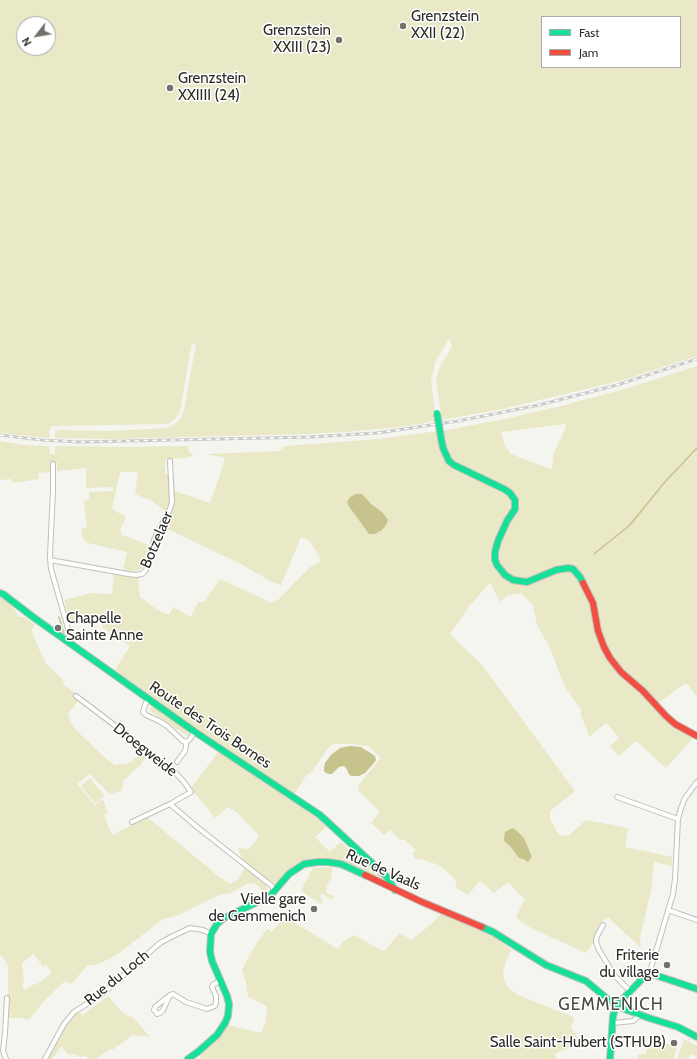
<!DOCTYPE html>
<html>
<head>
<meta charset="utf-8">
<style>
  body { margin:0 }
  #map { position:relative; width:697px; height:1059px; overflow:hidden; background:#f5f5f0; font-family:Cabin,sans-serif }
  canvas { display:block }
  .legend { position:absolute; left:541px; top:16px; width:140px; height:52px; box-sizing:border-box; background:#fff; border:1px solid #aaaaa9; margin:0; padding:5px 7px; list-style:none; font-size:12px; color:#2b2b27 }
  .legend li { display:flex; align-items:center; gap:8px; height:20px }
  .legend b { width:20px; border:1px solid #aaaaa9 }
  .north { position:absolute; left:16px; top:16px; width:40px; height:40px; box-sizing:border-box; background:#fff; border:1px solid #aaaaa9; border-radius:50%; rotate:239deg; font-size:11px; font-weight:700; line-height:16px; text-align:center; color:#2b2b27 }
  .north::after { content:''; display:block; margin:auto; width:14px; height:18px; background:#72726d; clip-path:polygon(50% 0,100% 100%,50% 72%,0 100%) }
</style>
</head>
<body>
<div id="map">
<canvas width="697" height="1059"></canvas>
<ul class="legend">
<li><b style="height:5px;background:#16e098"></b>Fast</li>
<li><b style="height:5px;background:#f24e42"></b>Jam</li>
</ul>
<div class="north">N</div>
</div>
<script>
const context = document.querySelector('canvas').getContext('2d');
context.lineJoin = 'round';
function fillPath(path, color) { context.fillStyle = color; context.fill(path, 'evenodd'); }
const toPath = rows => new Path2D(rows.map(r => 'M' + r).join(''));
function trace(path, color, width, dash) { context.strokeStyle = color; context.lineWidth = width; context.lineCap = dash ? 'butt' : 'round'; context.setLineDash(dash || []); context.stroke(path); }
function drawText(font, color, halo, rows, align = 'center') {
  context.font = font + ' Cabin,sans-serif'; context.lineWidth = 3; context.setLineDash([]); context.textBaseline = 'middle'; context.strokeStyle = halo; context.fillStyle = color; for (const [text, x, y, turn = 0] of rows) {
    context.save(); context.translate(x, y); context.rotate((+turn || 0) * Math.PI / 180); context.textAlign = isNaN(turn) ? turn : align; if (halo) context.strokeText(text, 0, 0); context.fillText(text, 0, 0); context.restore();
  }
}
const green = toPath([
  [0,0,697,0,697,356,623,380,502,409,442,420,436,382,438,372,441,365,452,346,449,339,436,360,431,381,436,421,407,426,345,432,309,434,111,439,55,438,55,432,59,430,111,431,166,428,172,426,179,421,184,410,196,344,192,343,180,410,178,414,175,419,169,423,164,424,51,426,49,432,50,438,0,433],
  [542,17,680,17,680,67,542,67],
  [24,24,48,24,48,48,24,48],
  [697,366,697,696,686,683,656,704,625,675,605,646,598,619,598,612,595,603,585,581,581,573,577,569,572,567,527,580,519,579,507,574,498,564,496,553,517,497,454,464,447,455,441,431,505,419,561,406,625,389],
  [566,424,564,432,554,452,552,469,534,463,511,454,505,446,501,432],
  [438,431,445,457,512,497,513,506,494,550,502,574,526,583,535,582,558,572,571,570,578,575,592,604,597,631,619,672,694,737,666,768,636,741,619,756,610,746,619,738,606,723,589,737,586,727,581,716,581,710,566,688,560,675,551,650,537,625,533,605,521,593,508,595,500,602,490,583,470,605,450,634,482,665,575,791,550,811,550,819,559,835,568,836,586,820,628,828,625,847,672,857,672,866,654,862,651,891,640,937,641,948,608,917,602,921,597,930,593,943,586,953,533,929,520,921,516,916,525,900,508,882,494,893,480,881,468,895,455,887,457,881,439,865,424,860,416,859,412,854,416,850,405,840,399,839,390,830,384,835,371,823,380,812,358,790,359,784,381,758,368,746,351,744,333,744,329,747,309,775,307,774,294,795,240,760,148,697,114,672,130,646,103,628,98,614,70,621,64,600,92,593,112,594,114,575,138,577,140,597,145,600,156,609,169,615,173,607,191,617,198,602,204,602,220,579,272,603,279,599,310,567,318,563,321,560,310,541,301,537,281,585,272,582,239,563,163,527,168,516,163,510,152,501,135,494,138,472,120,472,112,509,126,517,120,529,122,535,128,537,151,546,145,565,140,570,134,572,123,570,127,552,88,543,83,539,81,529,87,528,84,501,89,499,89,492,113,491,113,487,86,488,86,468,57,471,57,462,50,462,51,472,38,473,39,479,14,483,11,479,0,480,0,441,23,445,49,446,50,455,55,454,55,446,130,447,188,446,189,453,194,454,190,457,175,459,166,459,165,463,165,474,173,474,175,491,210,503,220,475,222,467,225,458,207,454,279,451,285,446,378,439],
  [0,597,6,600,11,605,19,617,24,617,35,625,31,630,39,649,47,665,64,681,62,683,80,697,77,703,68,713,70,721,75,729,99,752,109,761,115,765,129,763,138,756,145,754,147,755,143,760,141,765,138,767,123,781,123,787,120,791,110,794,90,774,77,784,95,805,102,799,106,806,105,807,108,813,104,815,112,835,147,817,218,876,230,884,237,880,245,868,267,885,267,891,265,893,258,886,255,884,250,883,247,884,231,893,219,895,176,916,163,919,118,954,99,964,87,966,71,984,65,981,45,1000,29,1020,20,1018,8,1018,8,966,4,959,0,955],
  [34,954,43,967,46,965,52,973,36,985,34,984,25,990,22,987,24,981,22,963],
  [152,706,190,732,190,735,187,736,149,710],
  [219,751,324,821,328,825,315,837,330,852,341,842,358,858,360,856,378,872,383,877,383,880,381,880,355,866,340,861,328,858,316,859,304,862,281,881,277,883,273,883,269,881,252,868,242,860,238,848,249,849,255,842,259,836,237,812,228,807,215,818,191,788],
  [90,778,105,796,95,803,81,786],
  [324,867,332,868,332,871,331,880,329,881,326,887,327,888,326,893,334,896,331,900,324,895,321,894,320,897,323,899,321,904,301,891,304,887,302,886,308,878,311,871,314,868],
  [442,913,469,924,492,935,510,949,511,951,506,961,503,972,505,983,510,989,518,995,573,1017,574,1020,571,1027,581,1042,555,1054,557,1059,201,1059,200,1056,219,1038,228,1025,261,1033,266,1021,267,1006,248,997,246,983,242,969,255,946,267,929,272,932,285,917,338,949,343,942,354,935,383,951,386,949,400,933,411,940,433,923],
  [108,996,120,1010,126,1015,133,1017,150,1037,133,1035,112,1050,110,1049,96,1059,89,1059,85,1056,78,1057,76,1054,69,1055,61,1046,56,1054,52,1059,46,1059,67,1024,78,1011,83,1015],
  [651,1039,677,1047,673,1059,637,1059,638,1055,646,1053],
  [684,1039,697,1046,697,1057,690,1054,689,1058,677,1059]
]);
const water = toPath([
  [356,494,362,494,371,504,382,512,388,520,386,525,382,530,375,534,369,534,348,505,347,502,350,497],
  [350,746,361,747,375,756,376,760,373,764,365,773,359,776,351,776,349,774,346,768,344,766,339,767,332,774,329,774,326,773,324,771,324,768,325,763,331,755,340,748],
  [513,828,518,832,524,838,532,857,528,862,524,859,519,858,510,846,504,841,505,832]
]);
const stream = toPath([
  [594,554,630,525,664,483,697,448],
  [59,617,64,634]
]);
const street = toPath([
  [53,464,53,490,50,556,51,569,67,625,71,644],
  [50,560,128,574,136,575,142,574,146,570,150,561,154,540,170,509,172,502,170,461],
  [76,696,113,724,141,749,172,769,184,782,191,792,170,804,132,822],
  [148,699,145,705,143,712,146,715,159,721,167,726,183,741,186,742,189,740,195,732],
  [177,762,185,751,186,746,186,742],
  [617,797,678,819],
  [170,804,197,827,272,886,275,891],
  [668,910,697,920],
  [603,925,597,936,596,942,599,950,614,975,630,991],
  [649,975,673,894,675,879,678,819,681,808,685,798,697,782],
  [170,995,163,1010,160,1013,157,1014,156,1012,154,1010,155,1007,170,995,173,994,186,1002,207,1009,215,1006,216,1002,216,996,212,987,213,985,221,980],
  [613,1023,633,1021,640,1015],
  [6,1059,3,1051,5,1033,7,998],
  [45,1059,64,1024,74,1012,101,995,160,943,171,937,190,928,203,930,211,934]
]);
const fast = toPath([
  [441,438,443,448,449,461,454,465,504,489,510,493,515,500,515,509,507,521,498,541,495,552,495,560,497,565,505,575,513,580,527,582,556,570,568,568,573,569,580,577,583,583],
  [0,593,3,594,33,617,195,732,320,815,386,876,395,890],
  [482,927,493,932,546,965,586,981,616,1006,649,1018,678,1027,697,1037],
  [188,1059,199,1051,217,1035,225,1023,228,1016,229,1004,227,996,212,961,210,952,211,934,217,924,224,918,270,896,289,874,304,864,318,862,327,862,341,864,365,875],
  [610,1059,613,1016,616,1006,643,978,649,975,655,975,697,989]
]);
const jam = toPath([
  [583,583,593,603,598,631,604,647,610,658,621,672,643,691,666,716,675,724,697,736],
  [365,875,422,902,482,927]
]);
const rail = toPath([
  [0,435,41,440,80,442,310,437,377,433,458,421,539,405,617,385,697,359]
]);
const fastBridge = toPath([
  [437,413,441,438]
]);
const markers = [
  [403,26,4,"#72726d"],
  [339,40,4,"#72726d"],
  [170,88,4,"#72726d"],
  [58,628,4,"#72726d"],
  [314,909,4,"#72726d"],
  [667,965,4,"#72726d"],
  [674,1043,4,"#72726d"]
];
const poiNames = [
  ["Grenzstein",411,17,"left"],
  ["XXII (22)",411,34,"left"],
  ["Grenzstein",331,31],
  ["XXIII (23)",331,48],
  ["Grenzstein",178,79,"left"],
  ["XXIIII (24)",178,96,"left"],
  ["Chapelle",66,619,"left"],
  ["Sainte Anne",66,636,"left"],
  ["Vielle gare",306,900],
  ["de Gemmenich",306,917],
  ["Friterie",659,956],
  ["du village",659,973],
  ["Salle Saint-Hubert (STHUB)",666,1043]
];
const streetNames = [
  ["Botzelaer",157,540,-67],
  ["Route des Trois Bornes",210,725,34],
  ["Droegweide",145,750,38],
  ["Rue de Vaals",383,870,24],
  ["Rue du Loch",117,978,-39]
];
const quarterNames = [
  ["GEMMENICH",611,1005]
];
fillPath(green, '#e9e8c7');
fillPath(water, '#c7c38d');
trace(stream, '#c7c38d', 1.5);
trace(street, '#bfbfbb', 6);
trace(fast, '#bfbfbb', 8);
trace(jam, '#bfbfbb', 8);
trace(street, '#fefefd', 4);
trace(fast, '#16e098', 6);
trace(jam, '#f24e42', 6);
trace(rail, '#cacac8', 3);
trace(rail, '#fff', 1.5, [4.5]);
trace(fastBridge, '#bfbfbb', 8, []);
trace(fastBridge, '#16e098', 6);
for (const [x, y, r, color] of markers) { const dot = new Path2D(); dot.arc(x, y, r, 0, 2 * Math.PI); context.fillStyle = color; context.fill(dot); trace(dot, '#fff', 1.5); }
drawText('15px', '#2b2b27', '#fff', poiNames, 'right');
drawText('15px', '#2b2b27', '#fff', streetNames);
context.letterSpacing = '1px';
drawText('17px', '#494940', '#fff', quarterNames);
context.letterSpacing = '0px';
</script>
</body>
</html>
